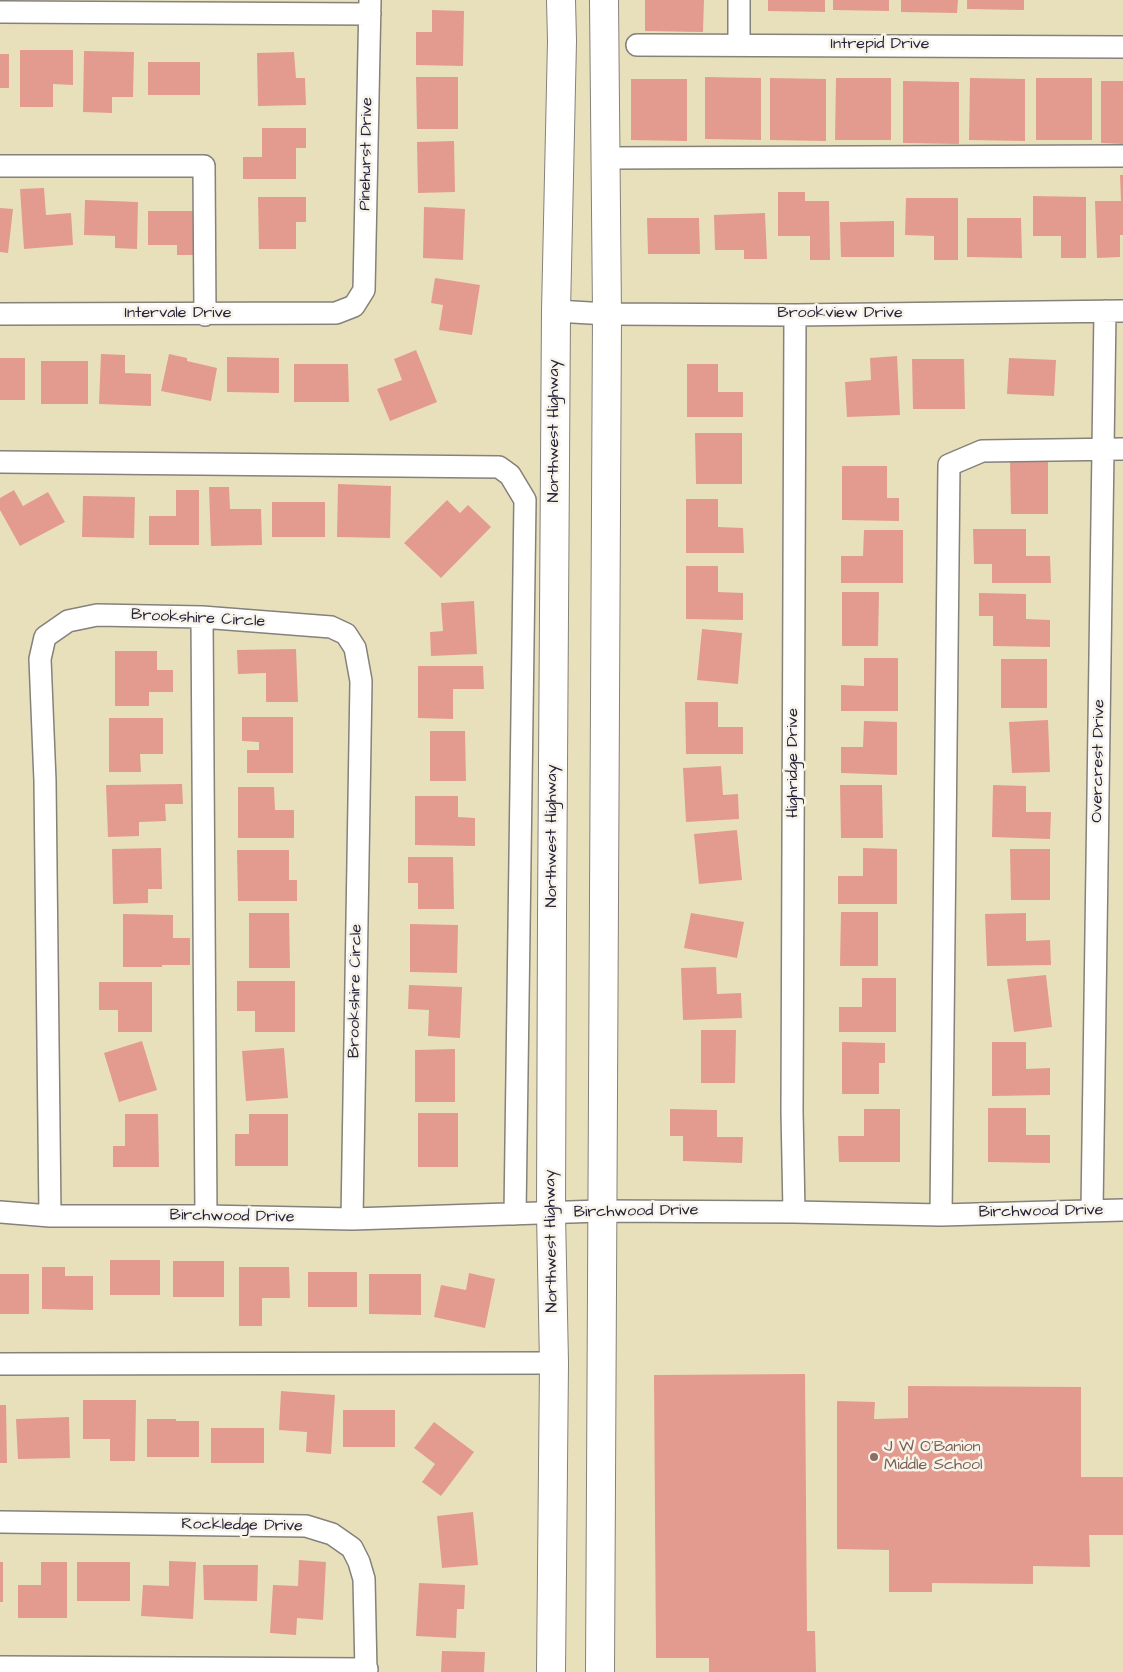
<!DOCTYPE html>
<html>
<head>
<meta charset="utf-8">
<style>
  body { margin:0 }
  canvas { display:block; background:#e8e0bb }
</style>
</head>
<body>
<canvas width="1123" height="1672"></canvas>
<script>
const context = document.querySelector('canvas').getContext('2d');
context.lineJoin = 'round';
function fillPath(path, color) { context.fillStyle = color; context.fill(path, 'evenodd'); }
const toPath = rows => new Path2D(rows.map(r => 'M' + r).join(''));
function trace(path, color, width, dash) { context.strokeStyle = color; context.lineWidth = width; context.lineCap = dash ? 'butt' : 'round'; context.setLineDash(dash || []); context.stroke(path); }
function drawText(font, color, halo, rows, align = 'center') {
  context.font = font + ' "Architects Daughter",sans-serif'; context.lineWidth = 5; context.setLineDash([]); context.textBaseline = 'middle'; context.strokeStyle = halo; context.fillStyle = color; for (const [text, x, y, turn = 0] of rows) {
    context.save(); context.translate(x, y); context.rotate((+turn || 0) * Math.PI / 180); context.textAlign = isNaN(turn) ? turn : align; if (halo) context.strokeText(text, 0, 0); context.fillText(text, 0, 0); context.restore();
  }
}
const building = toPath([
  [645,0,704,0,703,32,645,31],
  [768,0,825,0,825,12,768,11],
  [833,0,889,0,889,11,833,10],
  [901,0,958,0,957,13,901,12],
  [967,0,1024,0,1024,10,967,9],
  [432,10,464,11,463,66,416,65,416,32,432,32],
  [20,50,73,50,73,85,53,84,53,107,20,107],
  [84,51,134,52,133,97,112,97,112,113,83,112],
  [294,52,296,78,305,78,306,105,258,106,257,53],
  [0,54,9,54,9,88,0,88],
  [148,62,200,62,200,95,148,95],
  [416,77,458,77,458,129,417,129],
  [705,77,761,78,761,140,705,139],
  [770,78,826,79,826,141,770,140],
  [836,78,891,78,891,140,835,140],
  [970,78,1025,79,1025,141,969,140],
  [1036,78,1092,78,1092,140,1036,140],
  [631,79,687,79,687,141,631,140],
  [903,81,959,82,959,144,903,143],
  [1101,81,1123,81,1123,144,1101,143],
  [262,128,306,128,306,148,296,148,296,179,243,179,243,157,262,157],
  [454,141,455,192,418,193,417,142],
  [1120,175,1123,175,1123,235,1120,235,1120,257,1097,258,1095,201,1121,201],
  [44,188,46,215,71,213,73,245,24,249,20,189],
  [778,192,805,192,805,201,829,201,830,260,810,260,810,236,778,236],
  [1033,196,1086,197,1086,258,1061,258,1061,236,1033,236],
  [258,197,306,197,306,222,296,222,296,249,259,249],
  [906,198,958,198,958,260,934,260,934,236,905,235],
  [85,200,138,202,137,249,115,248,115,236,84,235],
  [424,207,465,209,463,260,423,258],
  [0,208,13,209,8,253,0,252],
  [148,211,199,211,199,255,177,255,177,245,148,245],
  [765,213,767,259,744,259,744,250,715,250,714,215],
  [647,218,699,218,700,254,648,254],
  [967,218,1021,218,1022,258,967,257],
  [894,221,894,257,841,257,840,222],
  [435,278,480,285,472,335,439,330,443,305,431,303],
  [416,350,437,402,390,421,377,389,402,380,394,359],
  [101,354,125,355,125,373,151,374,151,406,99,404],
  [169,354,187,358,187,361,217,368,211,401,161,391],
  [897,356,900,415,847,417,845,382,871,380,870,358],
  [227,357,279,358,279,393,227,392],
  [0,358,25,358,25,400,0,400],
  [1009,358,1056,360,1054,396,1007,394],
  [912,359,964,359,965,409,913,409],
  [41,361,88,361,88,404,41,404],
  [294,364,348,364,349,402,294,402],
  [687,364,718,364,718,392,743,392,743,417,687,417],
  [695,433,742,433,742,484,696,484],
  [1010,461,1048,461,1048,514,1011,514],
  [842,466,887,466,887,498,899,498,899,521,842,520],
  [338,484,391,486,390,538,337,537],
  [209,487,229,487,230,509,261,509,262,545,211,546],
  [14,490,23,506,48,492,65,522,20,546,0,510,0,498],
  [176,490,199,490,199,545,149,545,149,516,176,516],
  [83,496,135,497,134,538,82,537],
  [686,499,718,499,718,527,743,528,744,553,686,553],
  [447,500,460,513,468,505,491,527,441,578,404,543],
  [272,502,325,502,325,537,272,537],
  [973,529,1026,529,1026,556,1050,556,1051,583,992,583,992,564,974,564],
  [864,530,903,530,903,583,841,583,841,556,863,556],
  [686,566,718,566,718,592,743,593,743,620,686,619],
  [842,592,879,592,878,646,842,646],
  [979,593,1026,594,1026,619,1050,620,1050,647,993,646,993,616,979,616],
  [474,601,477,654,431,656,430,632,443,631,441,603],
  [702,629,742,633,738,684,697,680],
  [296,649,298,702,266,702,266,673,238,674,237,650],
  [115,651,157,651,157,670,173,670,173,692,149,692,149,706,115,706],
  [864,658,898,658,898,711,841,711,841,685,864,686],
  [1001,659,1047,659,1047,708,1001,708],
  [418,666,483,666,484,689,453,689,453,719,418,718],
  [685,702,718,702,718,727,743,727,743,754,686,754],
  [242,717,293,717,293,773,247,773,247,750,259,750,259,742,242,741],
  [109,718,163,718,163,754,140,754,141,772,109,772],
  [1048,720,1050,772,1012,773,1009,722],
  [864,721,897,722,897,775,841,773,841,747,863,747],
  [430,731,465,731,466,781,430,781],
  [721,766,723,795,738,794,739,819,686,822,683,768],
  [182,784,183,804,165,804,166,821,139,822,139,836,108,837,106,785],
  [840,785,882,785,883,838,841,838],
  [993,785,1026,786,1026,812,1051,812,1050,839,992,837],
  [238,787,274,787,275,810,294,810,294,838,238,838],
  [415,796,458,796,458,817,475,818,475,846,415,845],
  [737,830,742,880,699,884,694,834],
  [161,848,162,889,148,889,148,903,113,904,112,849],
  [863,848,897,849,897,904,838,904,838,876,863,876],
  [1010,849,1050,849,1050,900,1011,900],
  [237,850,289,850,289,880,297,880,297,901,238,901],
  [408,857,453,857,454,909,418,909,418,883,408,883],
  [841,912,878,912,878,966,840,966],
  [249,913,289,913,290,968,249,968],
  [691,913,744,922,737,958,684,948],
  [1026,913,1026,941,1050,940,1051,965,987,966,985,914],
  [123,914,173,915,173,938,190,938,190,965,162,965,162,967,123,967],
  [410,924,458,925,457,973,410,972],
  [716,967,717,994,741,993,742,1018,683,1020,681,968],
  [1046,975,1052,1027,1014,1032,1007,979],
  [862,978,896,978,896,1032,839,1032,839,1007,862,1007],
  [237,981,295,981,295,1032,255,1032,255,1011,237,1011],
  [99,982,152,982,152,1032,118,1032,118,1010,99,1010],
  [409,985,462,987,460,1038,428,1036,429,1010,408,1009],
  [701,1030,736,1030,735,1083,701,1083],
  [142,1041,157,1090,119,1102,104,1053],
  [842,1042,885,1043,885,1063,879,1063,879,1094,842,1094],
  [992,1042,1026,1042,1026,1069,1050,1068,1050,1095,992,1096],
  [284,1048,288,1098,246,1101,242,1051],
  [455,1049,455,1102,415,1102,415,1050],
  [988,1108,1026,1108,1026,1135,1050,1135,1050,1163,988,1162],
  [670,1109,717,1110,717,1137,743,1137,742,1163,683,1161,683,1136,670,1136],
  [864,1109,900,1109,900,1162,839,1162,838,1136,864,1136],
  [418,1113,458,1113,458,1167,418,1167],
  [125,1114,158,1114,159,1167,113,1167,113,1146,125,1146],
  [249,1114,288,1114,288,1166,235,1166,235,1134,249,1134],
  [110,1260,160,1260,160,1295,110,1295],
  [173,1261,224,1261,224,1297,173,1297],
  [42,1267,65,1267,65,1276,93,1276,93,1310,42,1309],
  [239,1267,289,1267,290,1298,262,1298,262,1326,239,1326],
  [308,1272,357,1272,357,1307,308,1307],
  [469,1273,495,1279,485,1328,434,1317,441,1285,466,1290],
  [0,1274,29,1274,29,1314,0,1314],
  [369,1274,421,1274,421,1315,369,1314],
  [805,1374,807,1631,815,1631,816,1672,709,1672,709,1658,656,1658,654,1375],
  [908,1386,1081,1387,1081,1477,1123,1477,1123,1535,1089,1535,1090,1567,1033,1566,1033,1584,932,1583,932,1592,889,1592,889,1550,837,1549,837,1401,875,1402,874,1419,908,1418],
  [281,1391,335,1395,331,1454,306,1452,307,1432,279,1430],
  [83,1400,136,1400,135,1461,110,1461,110,1439,83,1439],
  [0,1405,6,1405,7,1463,0,1463],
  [343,1410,395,1410,395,1447,343,1447],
  [69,1417,70,1458,18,1459,16,1419],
  [147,1419,176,1419,176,1421,199,1421,199,1457,147,1457],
  [434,1422,474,1452,441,1496,422,1482,435,1464,414,1448],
  [211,1428,264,1428,264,1463,211,1463],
  [473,1512,478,1565,442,1568,437,1516],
  [299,1560,326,1562,323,1620,297,1618,296,1635,270,1633,273,1585,298,1586],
  [169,1561,196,1562,193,1619,141,1616,143,1585,169,1586],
  [0,1562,3,1562,3,1602,0,1602],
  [41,1562,67,1562,67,1618,18,1618,18,1585,41,1585],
  [77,1562,130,1562,130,1601,77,1601],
  [203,1565,258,1565,257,1601,204,1600],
  [419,1583,465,1585,464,1609,457,1609,456,1638,416,1636],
  [442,1651,485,1652,484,1672,441,1672]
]);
const minor = toPath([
  [739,0,739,45],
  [0,12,370,14],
  [637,45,1123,47],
  [605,158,1123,156],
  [0,166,204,166,205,315],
  [556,311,607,314,795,315,1123,311],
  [0,314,336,313,354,306,364,290,370,0],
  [0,462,499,467,510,475,525,500,515,1214],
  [202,617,206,1216],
  [1092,1210,1105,311],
  [0,1212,50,1216,206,1216,352,1219,601,1211,794,1212,941,1215,1123,1210],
  [794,1212,792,1111,795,315],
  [941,1215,949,465,982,451,1123,449],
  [50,1216,45,781,40,659,45,637,68,621,97,615,202,617,331,627,346,634,355,648,361,681,352,1219],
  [0,1364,554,1363],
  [0,1522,306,1526,332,1534,352,1548,359,1562,364,1579,366,1672],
  [0,1667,367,1669]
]);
const major = toPath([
  [551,1672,554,1363,551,1214,552,916,556,311,562,41,561,0],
  [600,1672,607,314,604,0]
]);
const markers = [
  [874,1457,5,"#8d6e63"]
];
const streetNames = [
  ["Intrepid Drive",880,45],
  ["Pinehurst Drive",367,154,-89],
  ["Intervale Drive",178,314],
  ["Brookview Drive",840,314],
  ["Northwest Highway",555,431,-90],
  ["Brookshire Circle",198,619,3],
  ["Overcrest Drive",1099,761,-89],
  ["Highridge Drive",794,763,-90],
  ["Northwest Highway",553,836,-90],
  ["Brookshire Circle",356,991,-89],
  ["Birchwood Drive",636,1212,-1],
  ["Birchwood Drive",1041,1212,-1],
  ["Birchwood Drive",232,1217,1],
  ["Northwest Highway",552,1241,-91],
  ["Rockledge Drive",242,1526,1]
];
const educationNames = [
  ["J W O'Banion",884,1448],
  ["Middle School",884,1466]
];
fillPath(building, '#e49b8f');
trace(minor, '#85817b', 24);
trace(major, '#85817b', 30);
trace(minor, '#fff', 21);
trace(major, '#fff', 28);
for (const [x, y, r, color] of markers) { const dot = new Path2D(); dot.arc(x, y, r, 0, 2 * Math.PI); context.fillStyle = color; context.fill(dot); trace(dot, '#f7f3e8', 2); }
drawText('16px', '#22223b', '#f7f3e8', streetNames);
drawText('16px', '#785e54', '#f7f3e8', educationNames, 'left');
</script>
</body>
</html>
